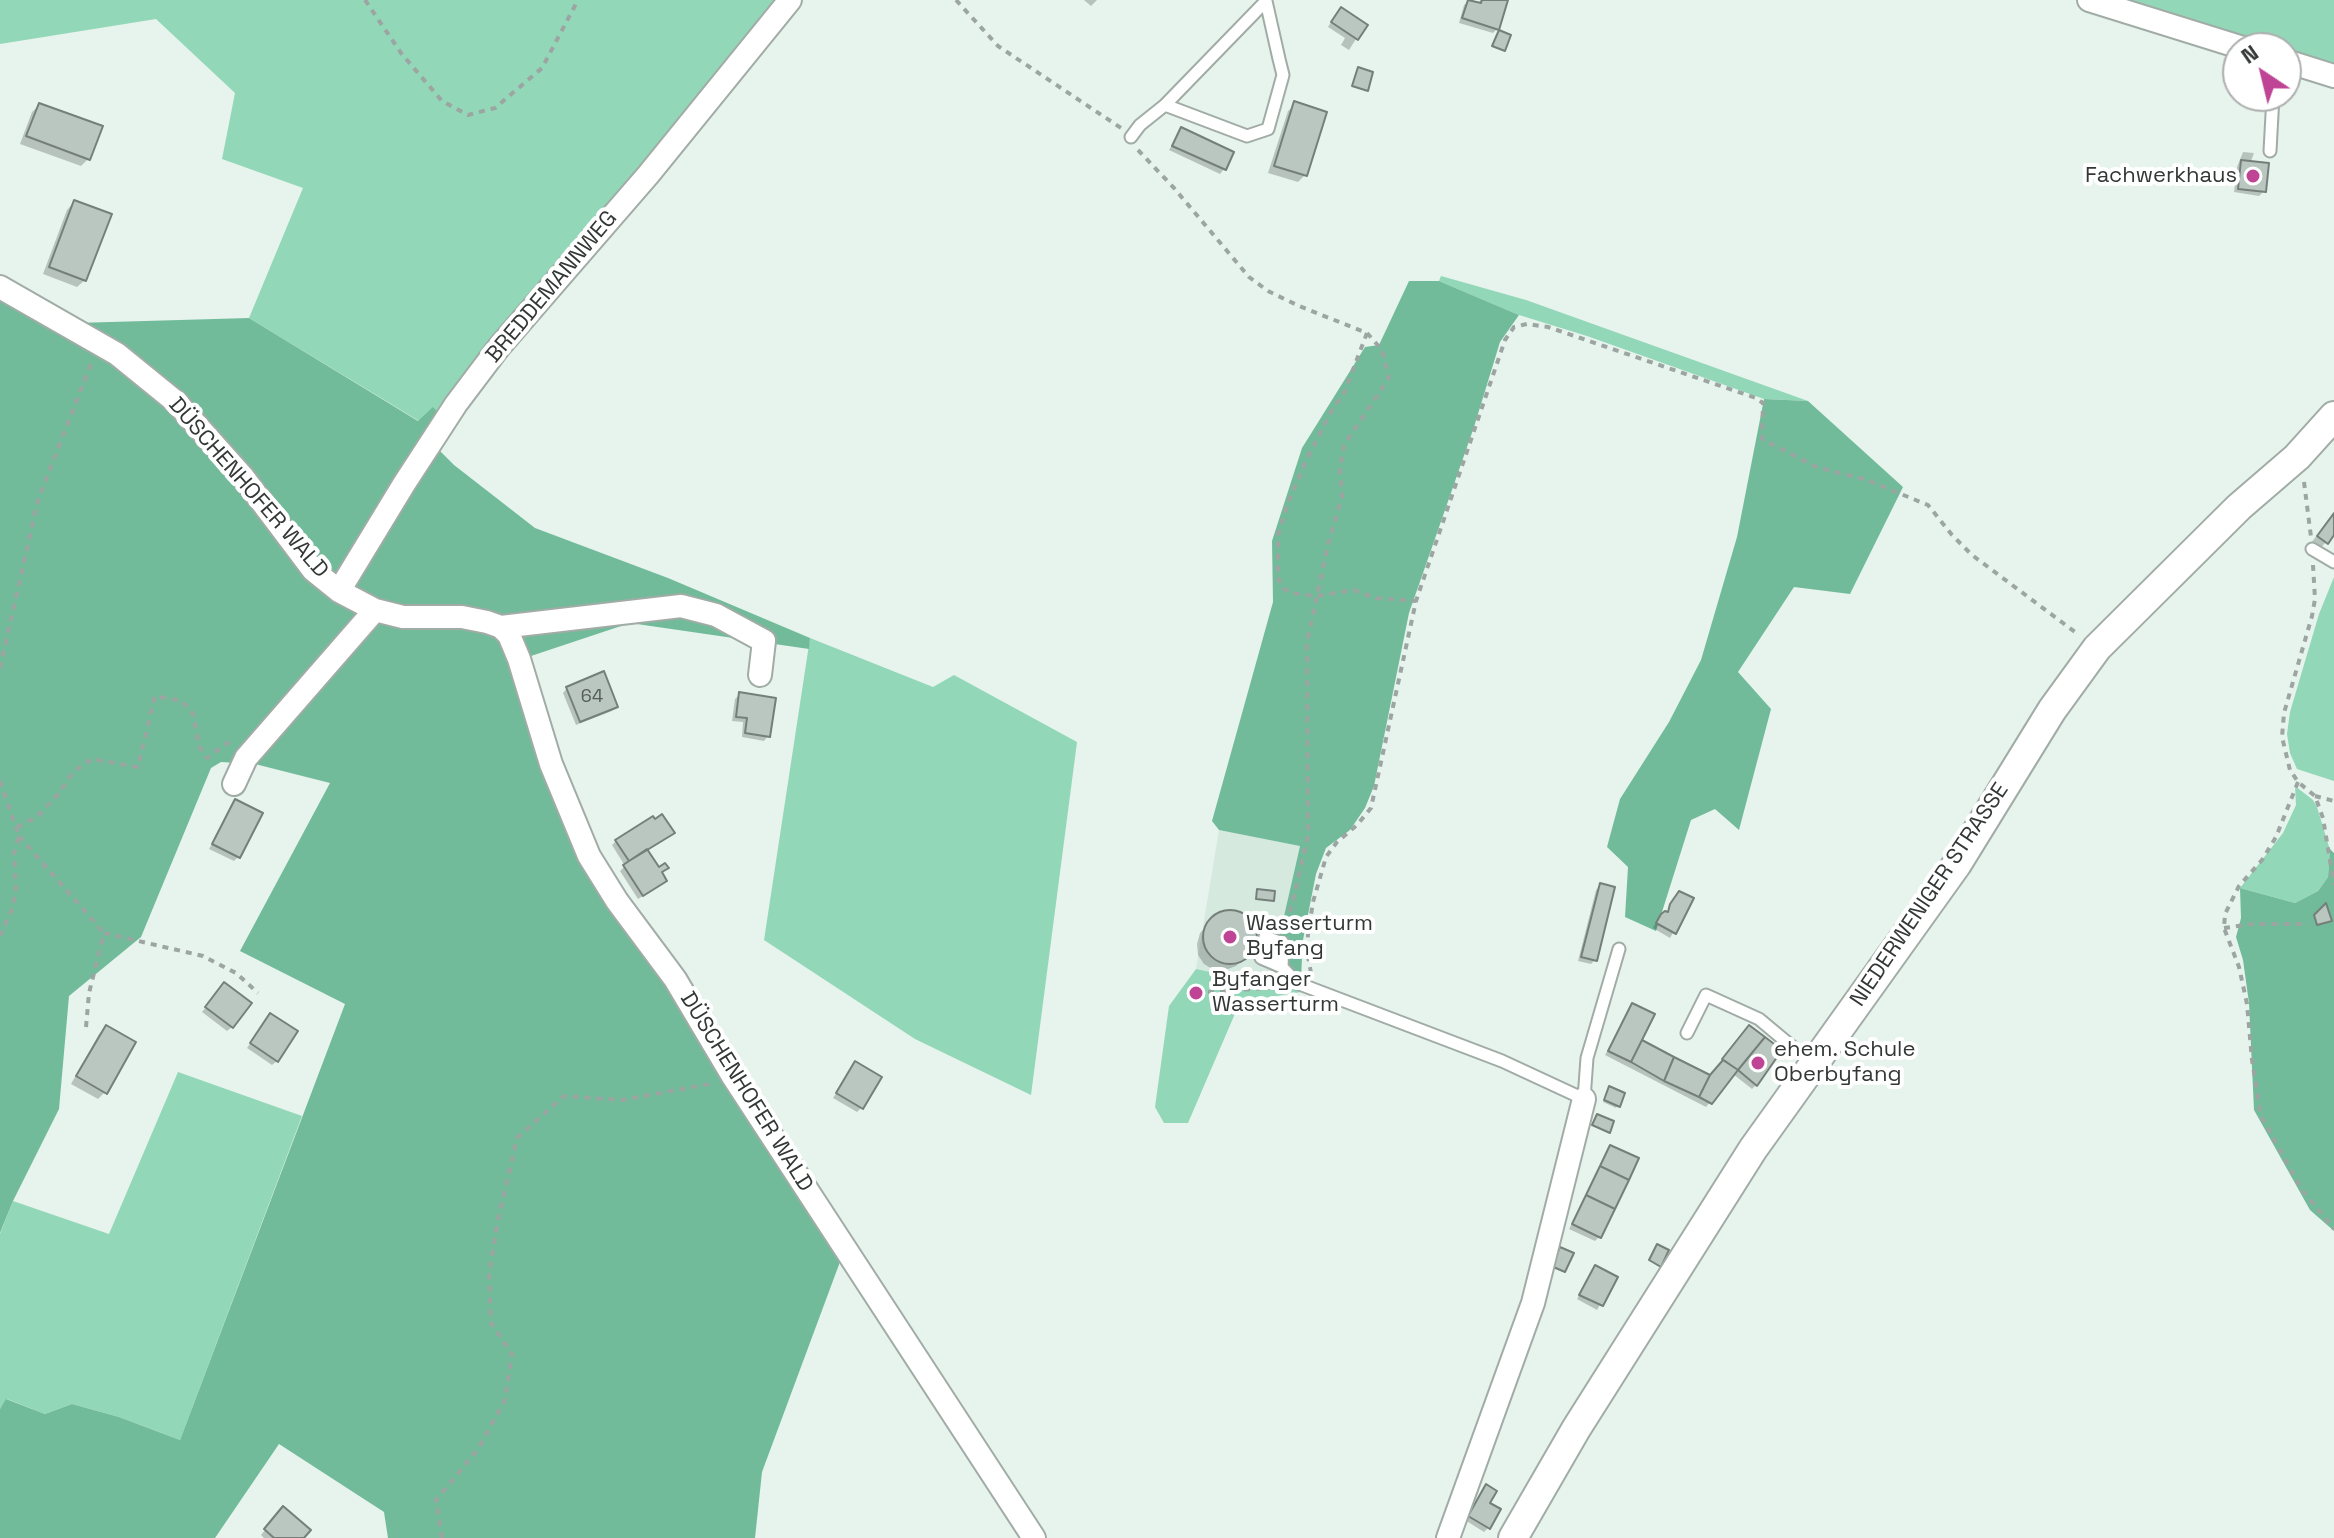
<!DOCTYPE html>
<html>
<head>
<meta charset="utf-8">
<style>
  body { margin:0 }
  #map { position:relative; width:2334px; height:1538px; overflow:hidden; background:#e7f3ed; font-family:"Space Grotesk",sans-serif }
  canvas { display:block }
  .north { position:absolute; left:2222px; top:32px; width:80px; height:80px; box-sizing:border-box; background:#fff; border:2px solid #adafae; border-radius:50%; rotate:325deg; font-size:22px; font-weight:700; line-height:32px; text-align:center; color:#333735 }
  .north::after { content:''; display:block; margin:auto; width:28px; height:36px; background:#c04495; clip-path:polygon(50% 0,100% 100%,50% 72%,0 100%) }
</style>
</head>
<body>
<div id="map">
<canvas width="2334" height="1538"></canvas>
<div class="north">N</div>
</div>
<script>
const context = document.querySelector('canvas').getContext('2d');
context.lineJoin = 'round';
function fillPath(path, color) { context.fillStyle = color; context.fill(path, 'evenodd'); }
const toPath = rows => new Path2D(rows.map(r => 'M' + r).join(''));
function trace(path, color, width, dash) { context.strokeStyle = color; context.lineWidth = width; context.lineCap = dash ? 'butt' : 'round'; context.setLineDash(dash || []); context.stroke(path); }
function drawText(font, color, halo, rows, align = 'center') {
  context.font = font + ' "Space Grotesk",sans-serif'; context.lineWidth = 8; context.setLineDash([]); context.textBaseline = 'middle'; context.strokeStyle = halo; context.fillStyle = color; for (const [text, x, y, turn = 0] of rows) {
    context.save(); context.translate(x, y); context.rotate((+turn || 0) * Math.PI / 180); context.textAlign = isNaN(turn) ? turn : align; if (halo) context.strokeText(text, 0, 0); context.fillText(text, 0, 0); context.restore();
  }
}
const built = toPath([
  [1219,830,1300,845,1279,938,1289,940,1292,972,1301,978,1301,992,1287,981,1270,984,1196,969]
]);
const green = toPath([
  [0,0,776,0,448,424,419,421,249,318,303,188,222,159,235,93,156,19,0,44],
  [2105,0,2334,0,2334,71,2286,55,2286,48,2263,48],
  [1441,276,1526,300,1808,401,1764,399,1587,336,1519,315,1439,281],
  [2334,577,2334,781,2297,769,2290,753,2287,734,2290,712,2319,614],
  [810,638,933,687,954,675,1077,742,1031,1095,915,1039,764,940],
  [2295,786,2313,800,2317,807,2330,850,2328,877,2318,891,2295,903,2240,888,2283,833,2296,805],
  [1196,969,1270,984,1287,981,1301,992,1240,1002,1188,1123,1164,1123,1155,1107,1169,1006],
  [178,1072,302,1116,180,1440,119,1417,72,1404,45,1414,7,1399,0,1409,0,1234,13,1201,109,1234]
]);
const forest = toPath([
  [1409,281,1439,281,1519,315,1500,342,1474,427,1409,613,1374,786,1365,808,1350,830,1326,848,1316,874,1303,940,1301,978,1292,972,1287,957,1289,940,1279,938,1300,846,1219,830,1212,821,1273,602,1272,541,1302,448,1365,347,1379,345],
  [0,297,76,323,249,318,418,421,433,407,448,424,436,447,454,465,535,528,668,578,810,638,809,649,630,623,525,658,570,808,847,1243,762,1472,755,1538,388,1538,384,1512,279,1444,215,1538,0,1538,0,1409,6,1399,45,1414,72,1404,119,1417,180,1440,345,1004,240,951,330,783,255,764,221,762,211,768,141,937,69,996,59,1109,13,1201,0,1233],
  [1764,399,1808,401,1903,487,1850,594,1794,587,1738,672,1771,709,1739,830,1715,809,1691,820,1656,931,1625,917,1628,867,1607,847,1620,799,1669,722,1701,660,1737,537],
  [2330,849,2334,853,2334,1231,2310,1210,2254,1110,2249,1003,2243,960,2236,937,2241,918,2240,888,2295,903,2318,891,2328,877]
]);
const shadow = toPath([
  [1084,0,1097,0,1091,6],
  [1480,0,1505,0,1497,29,1493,33,1459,23,1464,5,1469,1,1479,4],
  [1336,14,1365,25,1349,50,1341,45,1345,38,1328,27],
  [1296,104,1305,175,1298,182,1268,173,1288,111],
  [39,105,88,159,81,166,20,144,32,112],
  [1181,130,1224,169,1220,174,1169,150],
  [2243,152,2254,153,2250,164,2264,191,2259,196,2234,192,2237,167],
  [74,202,85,280,77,287,43,274,67,210],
  [2334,513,2334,536,2332,535,2319,550,2311,543],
  [567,688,616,707,612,711,576,725,563,693],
  [740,694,768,736,764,741,742,737,743,722,732,721,735,699],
  [236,801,238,857,234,861,209,849],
  [672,833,646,851,662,872,661,885,638,899,620,871,625,866,612,845,616,841],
  [1600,885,1595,960,1591,964,1578,961,1596,890],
  [1675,898,1692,899,1670,938,1653,928,1657,920,1666,914],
  [1226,913,1238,914,1247,919,1253,929,1255,939,1251,950,1236,966,1225,970,1214,970,1204,964,1198,955,1197,944,1200,933,1216,917],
  [220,989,232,1027,227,1031,202,1012],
  [1633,1005,1640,1041,1710,1077,1745,1032,1756,1085,1752,1089,1733,1074,1706,1107,1605,1055],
  [266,1020,277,1061,272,1065,247,1048],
  [106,1027,105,1092,98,1099,71,1084,99,1034],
  [855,1064,862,1107,857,1112,833,1098],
  [1608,1090,1623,1094,1616,1108,1603,1102],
  [1611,1147,1599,1237,1595,1241,1569,1229],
  [1595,1267,1615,1278,1597,1310,1577,1299],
  [1482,1491,1487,1503,1489,1527,1484,1532,1465,1520],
  [279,1513,302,1538,264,1538,261,1535]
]);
const building = toPath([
  [1468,0,1481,3,1482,0,1508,0,1499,30,1462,18,1468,0],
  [1341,7,1368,25,1358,40,1331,22,1341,7],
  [1499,30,1511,35,1505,51,1492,46,1499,30],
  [1358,67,1373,72,1368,91,1352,86,1358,67],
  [1294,101,1327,112,1307,176,1274,166,1294,101],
  [39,103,103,126,90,160,26,136,39,103],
  [1181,127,1234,152,1226,170,1172,146,1181,127],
  [2241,160,2269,163,2266,192,2238,189,2241,160],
  [74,200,112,214,86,281,49,267,74,200],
  [2334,513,2334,535,2328,544,2317,536,2334,513],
  [604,671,618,707,580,722,566,687,604,671],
  [739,692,776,698,770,737,745,733,747,718,736,717,739,692],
  [235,799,263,813,240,858,212,844,235,799],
  [662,814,675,833,629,861,615,840,653,816,655,819,662,814],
  [647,849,659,867,665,863,669,868,662,872,667,881,643,896,623,865,647,849],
  [1600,883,1615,887,1597,961,1581,957,1600,883],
  [1257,889,1275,891,1274,901,1256,899,1257,889],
  [1679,891,1694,898,1676,934,1656,923,1661,914,1665,911,1668,912,1670,904,1679,891],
  [2326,903,2332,921,2317,925,2314,915,2326,903],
  '1203 937a27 27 0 1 1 54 0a27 27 0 1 1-54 0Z',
  [224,982,252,1003,233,1028,205,1007,224,982],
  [1632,1003,1655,1014,1631,1062,1608,1051,1632,1003],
  [270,1013,298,1031,278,1062,250,1043,270,1013],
  [106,1025,136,1042,107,1094,76,1076,106,1025],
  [1749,1025,1765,1037,1738,1070,1722,1059,1749,1025],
  [1765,1037,1782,1050,1757,1086,1738,1070,1765,1037],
  [1642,1040,1674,1057,1664,1081,1631,1062,1642,1040],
  [1674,1057,1710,1075,1699,1097,1664,1081,1674,1057],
  [1723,1060,1738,1070,1712,1104,1699,1097,1710,1075,1723,1060],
  [855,1061,882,1077,863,1109,836,1093,855,1061],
  [1609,1086,1625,1093,1620,1107,1604,1100,1609,1086],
  [1597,1114,1614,1121,1610,1133,1592,1125,1597,1114],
  [1610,1145,1639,1158,1629,1180,1600,1166,1610,1145],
  [1600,1166,1629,1180,1615,1209,1586,1195,1600,1166],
  [1586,1195,1615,1209,1601,1238,1572,1224,1586,1195],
  [1657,1244,1669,1250,1661,1267,1649,1260,1657,1244],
  [1560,1247,1574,1253,1565,1272,1551,1266,1560,1247],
  [1595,1265,1618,1277,1603,1306,1579,1295,1595,1265],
  [1486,1484,1497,1491,1490,1503,1501,1509,1490,1529,1468,1516,1486,1484],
  [283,1506,311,1530,304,1538,274,1538,264,1529,283,1506]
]);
const path = toPath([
  [365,0,401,53,442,101,468,115,495,108,542,68,578,0],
  [956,0,998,46,1121,128],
  [1138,150,1174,188,1249,277,1268,291,1299,306,1367,333,1382,350,1389,378,1344,445,1340,468,1342,497,1329,540,1307,642,1308,836,1286,929],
  [1367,333,1344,393,1333,408,1307,459,1288,503,1278,535,1278,578,1283,588,1291,593,1316,596,1354,590,1376,598,1416,601],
  [2304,482,2311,537],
  [2313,565,2315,599,2312,616,2284,713,2282,737,2290,770,2298,782,2315,796,2323,818,2334,885],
  [0,668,38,500,92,361],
  [0,781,19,836,14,854,16,888,12,909,0,936],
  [2298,782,2276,837,2262,860,2239,886,2225,914,2224,928,2239,967,2247,1004,2252,1060,2261,1116,2302,1190,2334,1229],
  [2315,796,2334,801],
  [17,827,37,817,59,793,74,771,92,759,138,767,155,696,182,701,193,714,199,746,207,758,234,738],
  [19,836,104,933],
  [2224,928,2252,924,2308,924],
  [104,933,203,956,236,973,258,993],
  [1311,973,1307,951,1308,934,1313,902,1326,857,1337,842,1357,825,1371,808,1416,601,1505,340,1514,327,1527,324,1548,327,1756,398,1763,403,1762,439,1816,467,1864,479,1928,505,1952,535,1972,555,2079,635],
  [1196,993,1281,987],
  [86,1027,89,993,104,933],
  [442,1538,436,1500,478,1449,505,1400,512,1354,491,1323,489,1274,498,1220,517,1138,564,1096,622,1100,715,1083]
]);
const service = toPath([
  [1265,0,1266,1,1279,59,1283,75,1268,129,1247,136,1165,105,1266,1],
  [1131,137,1140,125,1165,105],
  [2270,151,2273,96],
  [2312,549,2334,562],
  [1265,937,1283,943,1282,967,1297,983,1502,1061,1584,1099,1587,1058,1619,949],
  [1261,958,1282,967],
  [1687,1033,1706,995,1759,1019,1813,1064]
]);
const minor = toPath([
  [2089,0,2243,48],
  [2286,61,2334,76],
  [0,287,117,354,176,402,243,477,313,570,339,591,375,610,403,617,462,617,487,622,501,627,509,635,519,659,551,764,589,856,617,901,675,979,732,1075,1034,1538],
  [339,591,404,484,456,404,499,347,648,175,790,0],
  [501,627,681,606,716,615,764,641,760,675],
  [234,784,246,758,375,610],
  [1448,1538,1533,1303,1584,1099]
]);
const tertiary = toPath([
  [1513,1538,1576,1429,1753,1149,1957,864,2052,710,2097,648,2239,507,2297,457,2334,416]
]);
const markers = [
  [2253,176,8,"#c04495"],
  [1230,937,8,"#c04495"],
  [1196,993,8,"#c04495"],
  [1758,1063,8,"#c04495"]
];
const numberNames = [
  ["64",592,697]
];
const poiNames = [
  ["Fachwerkhaus",2237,176,"right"],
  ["Wasserturm",1246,924],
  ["Byfang",1246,949],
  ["Byfanger",1212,980],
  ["Wasserturm",1212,1005],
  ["ehem. Schule",1774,1050],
  ["Oberbyfang",1774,1075]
];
const streetNames = [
  ["BREDDEMANNWEG",552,287,-50],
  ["DÜSCHENHOFER WALD",248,488,49],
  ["NIEDERWENIGER STRASSE",1930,895,-56],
  ["DÜSCHENHOFER WALD",746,1092,58]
];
fillPath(built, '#d6e9df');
fillPath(green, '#92d7b8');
fillPath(forest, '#71bb9b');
fillPath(shadow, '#0003');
fillPath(building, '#bac6c0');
trace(building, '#757f7a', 2);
trace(service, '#a1aca6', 15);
trace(minor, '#a1aca6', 26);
trace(tertiary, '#a1aca6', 32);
trace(path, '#9ca5a1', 4, [6, 6]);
trace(service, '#fff', 11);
trace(minor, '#fff', 22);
trace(tertiary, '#fff', 28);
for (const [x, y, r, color] of markers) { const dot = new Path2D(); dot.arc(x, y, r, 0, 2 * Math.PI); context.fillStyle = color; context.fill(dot); trace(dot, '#fff', 3); }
drawText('18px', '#555b58', null, numberNames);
drawText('22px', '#333735', '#fff', poiNames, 'left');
drawText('22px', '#333735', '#fff', streetNames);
</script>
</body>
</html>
